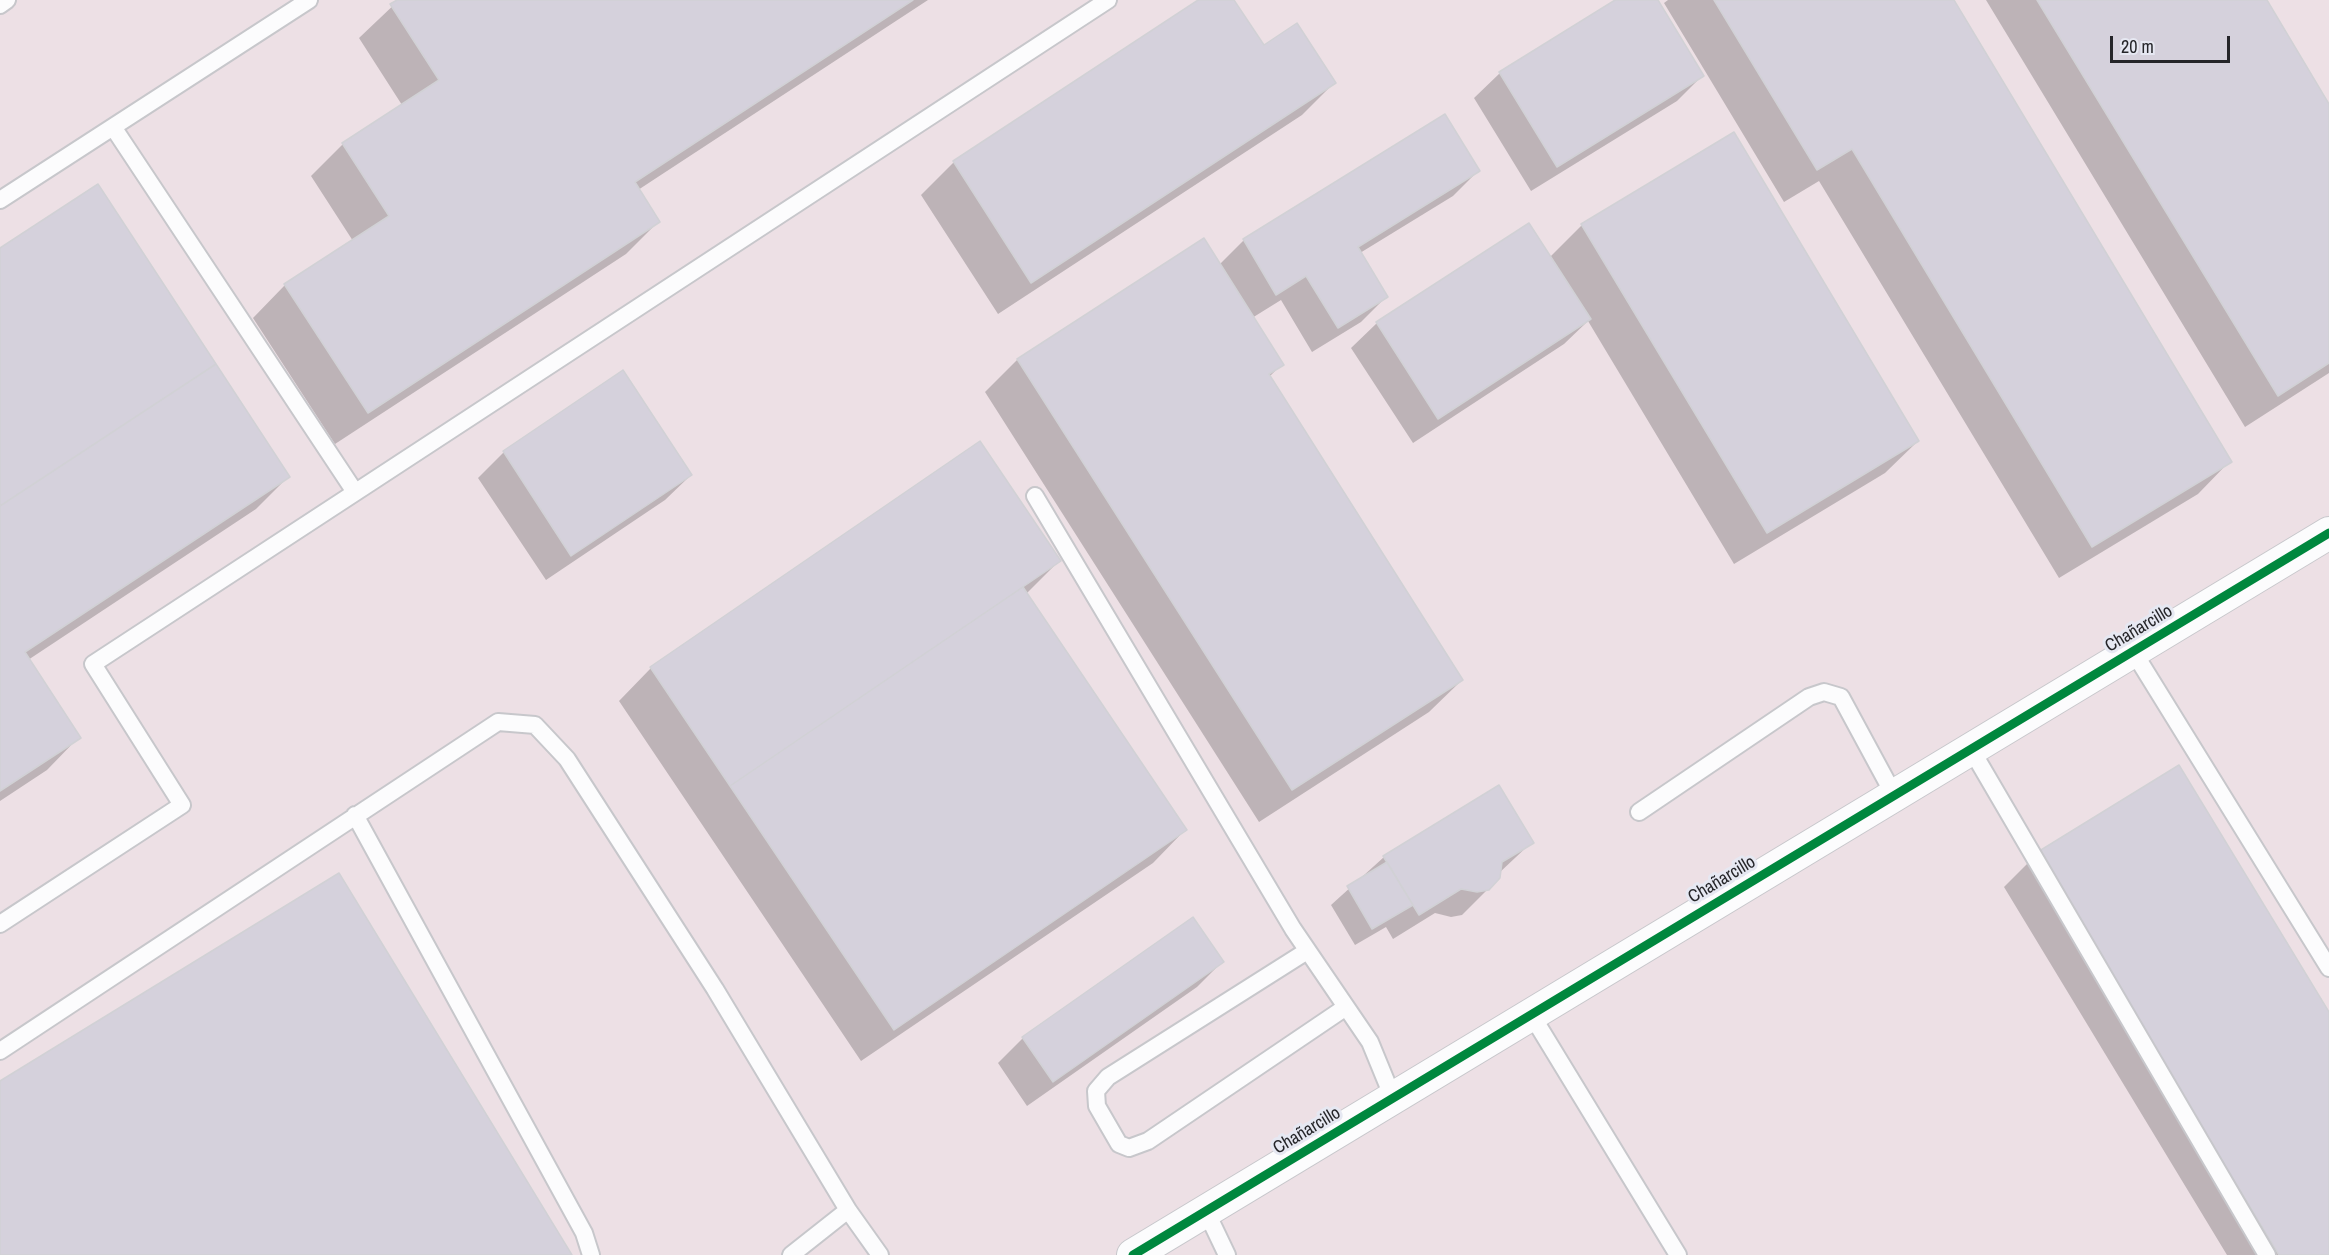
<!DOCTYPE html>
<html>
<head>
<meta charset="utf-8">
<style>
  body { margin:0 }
  #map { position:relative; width:2329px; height:1255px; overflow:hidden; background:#e9eaef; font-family:"Archivo Narrow",sans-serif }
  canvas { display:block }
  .scale { position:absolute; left:2110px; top:36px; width:120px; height:27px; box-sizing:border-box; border:3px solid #252529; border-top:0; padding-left:8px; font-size:18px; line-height:21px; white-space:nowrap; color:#252529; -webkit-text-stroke:4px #e6e8f2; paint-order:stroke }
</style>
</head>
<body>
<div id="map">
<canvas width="2329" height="1255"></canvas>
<div class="scale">20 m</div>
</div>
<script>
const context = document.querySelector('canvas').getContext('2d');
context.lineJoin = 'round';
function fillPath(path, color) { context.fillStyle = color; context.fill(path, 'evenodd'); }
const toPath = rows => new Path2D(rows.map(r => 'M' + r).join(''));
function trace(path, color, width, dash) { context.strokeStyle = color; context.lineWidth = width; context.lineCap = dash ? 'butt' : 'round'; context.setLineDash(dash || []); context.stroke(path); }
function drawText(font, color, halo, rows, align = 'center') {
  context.font = font + ' "Archivo Narrow",sans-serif'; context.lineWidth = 6; context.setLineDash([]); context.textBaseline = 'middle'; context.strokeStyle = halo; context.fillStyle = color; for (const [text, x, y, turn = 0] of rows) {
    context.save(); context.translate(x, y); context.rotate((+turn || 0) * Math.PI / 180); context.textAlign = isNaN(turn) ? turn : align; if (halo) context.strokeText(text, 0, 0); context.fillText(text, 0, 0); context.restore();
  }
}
const industrial = toPath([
  [0,0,2329,0,2329,1255,0,1255]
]);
const shadow = toPath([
  [399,0,928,0,638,190,658,222,626,254,335,444,253,318,285,285,353,241,311,176,343,144,402,105,359,38],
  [1201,0,1233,0,1264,47,1334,83,1302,115,998,314,921,195,953,163],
  [1618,0,1656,0,1702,76,1677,101,1531,191,1474,98,1500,73],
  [1668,0,1952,0,2230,461,2198,494,2059,578,1819,181,1784,202,1664,3],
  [1986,0,2266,0,2329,107,2329,373,2245,427],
  [1478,171,1453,196,1360,253,1386,297,1361,322,1312,352,1281,300,1252,318,1282,364,1269,377,1462,680,1429,712,1259,822,985,392,1017,360,1203,240,1219,265,1244,240],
  [1582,225,1918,441,1885,473,1734,564,1588,321,1564,344,1413,443,1351,348,1377,323,1550,257],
  [0,250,288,477,256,509,28,660,79,737,47,770,0,801],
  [623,372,691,475,665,500,546,580,478,478,504,452],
  [1060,560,1026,594,1185,830,1153,863,861,1061,619,701,651,668],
  [1532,842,1499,873,1488,889,1462,915,1451,917,1435,913,1393,939,1386,927,1355,945,1331,905,1384,857],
  [2037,854,2329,1015,2329,1255,2227,1255,2004,887],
  [1222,962,1197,987,1027,1106,998,1063,1023,1038]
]);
const building = toPath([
  [397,0,913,0,635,182,660,222,368,413,284,284,389,216,342,143,439,80,390,4,397,0],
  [1198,0,1234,0,1264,45,1297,23,1336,83,1031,283,953,161,1198,0],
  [1615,0,1658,0,1704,76,1557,167,1499,72,1615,0],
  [1714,0,1954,0,2232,462,2092,547,1852,149,1817,170,1714,0],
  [2037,0,2267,0,2329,104,2329,363,2278,396,2037,0],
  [1445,114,1480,171,1358,247,1388,297,1338,328,1306,276,1276,295,1243,239,1445,114],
  [1734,132,1919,441,1767,533,1581,224,1734,132],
  [98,184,216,364,0,506,0,248,98,184],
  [1529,223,1591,319,1438,419,1376,322,1529,223],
  [1204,238,1284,365,1269,374,1463,680,1292,790,1017,359,1204,238],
  [216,364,290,477,25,652,81,738,0,791,0,506,216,364],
  [623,370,692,475,571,556,503,451,623,370],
  [980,441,1061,561,730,786,650,667,980,441],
  [1023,587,1187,830,894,1030,730,786,1023,587],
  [2179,765,2329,1012,2329,1255,2279,1255,2036,853,2179,765],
  [1499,785,1534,843,1502,862,1500,878,1489,890,1477,892,1461,889,1419,915,1383,856,1499,785],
  [1387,862,1413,905,1372,929,1347,886,1387,862],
  [339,873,572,1255,0,1255,0,1081,339,873],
  [1193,917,1224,962,1053,1082,1022,1037,1193,917]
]);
const service = toPath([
  [0,5,7,0],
  [113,127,355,492],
  [0,200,309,0],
  [1035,496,1293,929,1370,1042,1393,1098],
  [2133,651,2329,968],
  [1971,749,2267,1255],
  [1639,812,1809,697,1824,692,1841,697,1894,795],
  [355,815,584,1233,591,1255],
  [0,924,182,805,93,664,1108,0],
  [1307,951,1108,1077,1096,1091,1097,1106,1119,1144,1129,1148,1148,1141,1346,1007],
  [1531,1014,1678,1255],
  [0,1051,498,722,535,725,567,759,715,989,848,1210,791,1255],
  [848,1210,880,1255],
  [1206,1211,1227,1255]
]);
const minor = toPath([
  [1133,1255,2329,533]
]);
const cycleway = toPath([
  [1133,1255,2329,533]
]);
const streetNames = [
  ["Chañarcillo",2139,629,-31],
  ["Chañarcillo",1722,880,-31],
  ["Chañarcillo",1307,1131,-31]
];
fillPath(industrial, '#ede0e5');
fillPath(shadow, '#0003');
fillPath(building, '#d5d1dc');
trace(building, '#d1d1d5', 1.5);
trace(service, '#c7c7cb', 20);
trace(minor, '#c7c7cb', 34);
trace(service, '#fcfcfd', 16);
trace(minor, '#fcfcfd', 32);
trace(cycleway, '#00873e', 9);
drawText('18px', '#252529', '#e6e8f2', streetNames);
</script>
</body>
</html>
